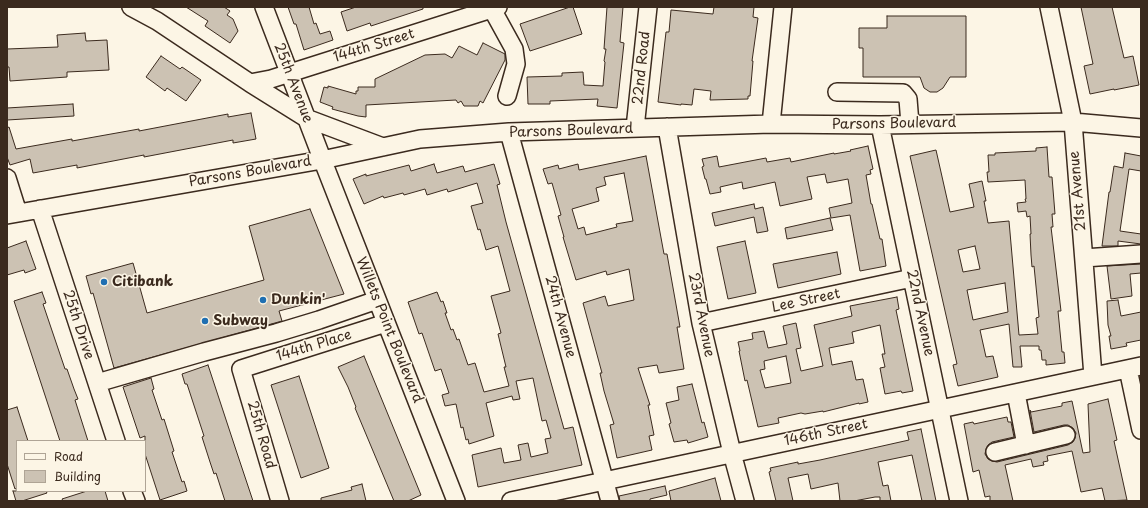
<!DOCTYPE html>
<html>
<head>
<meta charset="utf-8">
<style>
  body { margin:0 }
  #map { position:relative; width:1148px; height:508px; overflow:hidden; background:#fcf5e5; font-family:"Playpen Sans",sans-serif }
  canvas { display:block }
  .frame { position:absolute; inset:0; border:8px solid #3b2a1e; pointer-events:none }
  .legend { position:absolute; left:16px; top:440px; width:130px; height:52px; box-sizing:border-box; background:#fcf5e5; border:1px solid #afa495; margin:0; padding:5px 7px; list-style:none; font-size:12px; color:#3b2a1e }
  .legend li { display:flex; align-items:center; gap:8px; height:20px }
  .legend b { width:20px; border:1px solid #afa495 }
</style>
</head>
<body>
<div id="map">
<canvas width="1148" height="508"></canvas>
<div class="frame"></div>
<ul class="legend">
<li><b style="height:5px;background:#fcf5e5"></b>Road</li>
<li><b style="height:11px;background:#ccc2b3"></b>Building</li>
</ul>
</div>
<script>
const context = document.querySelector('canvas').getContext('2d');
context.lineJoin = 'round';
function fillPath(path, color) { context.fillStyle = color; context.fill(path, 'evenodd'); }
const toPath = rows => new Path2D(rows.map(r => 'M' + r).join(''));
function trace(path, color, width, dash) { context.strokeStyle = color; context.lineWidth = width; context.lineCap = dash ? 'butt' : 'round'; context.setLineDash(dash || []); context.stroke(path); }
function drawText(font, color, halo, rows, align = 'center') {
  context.font = font + ' "Playpen Sans",sans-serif'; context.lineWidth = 3; context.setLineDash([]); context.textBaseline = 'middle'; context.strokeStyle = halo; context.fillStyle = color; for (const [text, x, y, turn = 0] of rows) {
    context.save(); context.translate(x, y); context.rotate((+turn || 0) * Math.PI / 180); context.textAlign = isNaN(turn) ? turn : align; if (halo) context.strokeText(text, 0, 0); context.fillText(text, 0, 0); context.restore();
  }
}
const building = toPath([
  [186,7,224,7,230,11,227,15,233,19,238,31,230,43,205,26,208,21,186,7],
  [288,7,309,7,314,24,316,23,320,34,330,31,333,40,304,50,296,24,294,24,288,7],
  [356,7,423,7,423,9,371,26,370,23,347,31,341,12,356,7],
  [570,7,573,7,582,34,530,51,520,24,570,7],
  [607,7,623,7,620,42,624,43,617,108,597,106,598,99,550,101,550,104,528,104,527,77,562,76,562,73,583,72,584,85,603,86,605,62,604,61,606,49,604,49,607,7],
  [714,7,754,7,753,17,758,18,752,61,753,61,750,96,748,96,748,99,710,100,711,91,694,89,692,105,681,104,681,105,658,102,666,32,669,32,671,10,713,14,714,7],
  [1081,7,1112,7,1124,58,1133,56,1139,85,1114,90,1114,89,1090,94,1084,66,1093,64,1081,7],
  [887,16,966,16,966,77,950,77,943,88,937,92,930,92,924,88,920,77,863,77,863,48,859,48,859,28,887,28,887,16],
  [85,33,86,41,107,40,109,70,67,72,67,77,10,81,9,67,7,67,7,49,58,47,57,35,85,33],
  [483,43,505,54,505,60,483,103,480,101,478,106,464,106,461,101,458,103,456,100,366,105,366,117,358,116,332,109,333,107,320,102,324,87,328,88,328,86,356,94,356,91,358,91,358,87,375,87,375,79,425,55,445,54,452,58,459,46,477,55,483,43],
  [161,56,180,69,182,67,201,80,186,101,167,88,165,91,146,77,161,56],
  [73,104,74,116,7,120,7,108,73,104],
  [251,113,256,139,233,143,233,140,144,157,144,155,77,168,77,165,33,173,30,159,10,165,7,157,7,128,9,127,16,149,72,139,72,141,139,129,139,131,228,114,228,117,251,113],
  [868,146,873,169,870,170,871,174,866,175,871,204,872,204,880,239,882,239,886,266,860,271,850,215,831,218,829,208,852,203,848,179,827,183,825,174,807,177,812,199,780,206,775,182,743,189,742,182,720,187,721,192,710,194,706,179,705,179,702,167,704,166,702,159,717,156,719,167,766,158,767,162,790,158,791,162,834,153,834,154,851,151,850,150,868,146],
  [1047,147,1049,177,1052,177,1055,214,1052,214,1053,227,1051,227,1061,311,1058,311,1062,352,1064,352,1065,363,1046,365,1046,360,1042,360,1041,350,1039,350,1039,346,1020,346,1022,367,1013,367,1009,324,980,330,986,357,993,356,998,377,958,386,953,365,957,364,910,156,936,150,950,212,974,207,969,184,982,181,986,201,984,201,988,223,1009,221,1019,335,1038,334,1036,318,1039,317,1034,266,1032,267,1031,255,1030,234,1031,234,1030,216,1027,217,1026,211,1018,212,1017,203,1026,202,1025,199,1026,199,1025,180,988,182,987,172,989,172,988,155,995,155,995,153,1036,151,1036,148,1047,147],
  [975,246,980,269,963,272,958,250,975,246],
  [1005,283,1008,312,973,320,967,290,1005,283],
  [1125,153,1141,156,1141,171,1129,169,1120,231,1141,234,1141,244,1118,241,1118,246,1102,246,1109,192,1110,192,1114,166,1123,168,1125,153],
  [646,156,664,254,667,254,680,327,677,327,684,369,659,373,657,365,638,368,650,405,648,405,654,435,649,436,652,450,617,458,610,425,614,424,604,391,600,373,602,373,583,303,605,296,608,306,634,300,629,269,607,275,606,271,576,280,563,237,564,237,558,216,561,215,552,183,548,184,543,169,558,165,559,169,578,164,579,170,646,156],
  [624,173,633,221,616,224,617,227,586,235,584,227,578,229,572,209,599,201,596,188,606,185,604,177,624,173],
  [434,164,437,173,463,166,465,172,494,164,500,184,497,185,506,222,564,429,573,427,582,465,478,487,472,455,501,448,504,463,521,460,518,445,528,443,531,457,548,453,545,439,551,438,546,420,542,421,533,378,516,381,520,399,513,400,512,396,486,403,494,436,469,444,468,439,466,440,463,427,461,428,456,404,445,406,442,395,449,393,441,369,435,371,422,333,419,334,408,302,437,292,441,302,443,301,447,313,445,313,451,330,453,329,457,340,459,339,468,365,475,363,484,392,509,386,504,367,506,367,498,334,501,333,491,296,510,291,498,246,486,250,480,229,478,230,471,206,483,203,477,183,448,192,447,189,427,195,425,189,404,195,403,193,384,198,383,196,364,204,353,179,366,174,366,176,409,165,411,171,434,164],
  [754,204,755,209,763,207,768,231,757,233,754,217,715,226,712,213,754,204],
  [310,209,344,294,279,311,282,321,114,368,93,293,91,294,86,276,133,263,147,313,264,280,249,226,310,209],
  [830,218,833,230,787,239,785,228,830,218],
  [26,241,36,269,25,273,24,270,7,275,7,248,26,241],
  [745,241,756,293,728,299,717,247,745,241],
  [837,252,841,274,778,288,773,264,837,252],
  [1141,264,1141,273,1130,274,1132,296,1111,299,1107,266,1141,264],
  [42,292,46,303,43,304,65,369,67,369,74,389,78,399,75,400,88,441,60,441,14,301,42,292],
  [897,297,899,309,896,310,913,391,902,393,901,391,885,394,880,368,885,367,882,354,885,354,880,325,852,332,854,343,829,348,832,365,852,361,856,380,863,379,868,402,859,404,859,403,823,412,823,411,805,414,801,413,778,418,779,423,758,427,747,380,745,381,739,351,740,351,738,342,753,339,752,333,764,331,768,348,787,344,783,326,796,323,801,348,796,349,801,371,823,366,814,325,852,316,850,306,897,297],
  [786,356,791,383,765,388,760,370,765,369,764,361,786,356],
  [1118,300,1121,316,1141,312,1141,340,1126,343,1127,346,1111,349,1109,336,1111,336,1108,325,1107,301,1118,300],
  [364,356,421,495,408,501,394,501,355,408,356,407,348,387,338,367,364,356],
  [208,365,235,447,253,501,225,501,216,473,214,474,210,462,202,437,204,436,187,384,185,384,182,374,208,365],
  [299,376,329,468,301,478,271,385,299,376],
  [151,378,154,389,152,390,162,420,164,419,174,451,172,452,182,482,184,481,187,491,160,500,145,454,145,436,140,438,123,387,151,378],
  [692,384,702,423,704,422,708,437,688,443,687,440,674,442,669,424,671,423,666,403,679,400,677,387,692,384],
  [1108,399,1117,440,1114,441,1127,500,1105,501,1102,488,1081,492,1072,451,1047,456,1048,461,1043,462,1044,465,1033,467,1031,459,1005,465,1013,501,990,501,990,496,985,497,979,470,973,472,964,424,973,422,974,424,1007,417,1008,422,1011,422,1014,437,992,442,988,445,986,449,985,454,988,459,992,461,997,462,1068,445,1073,442,1075,438,1076,433,1073,428,1068,425,1064,425,1034,432,1030,410,1031,412,1062,406,1062,403,1072,401,1083,453,1090,452,1088,404,1108,399],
  [17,407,28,441,17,441,17,488,15,489,7,464,7,410,17,407],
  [921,429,936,501,922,501,912,455,878,462,883,486,888,485,891,501,880,501,880,497,875,497,854,501,840,501,838,483,811,489,808,474,788,478,793,501,776,501,769,472,771,471,770,468,798,462,798,464,820,460,909,440,907,432,921,429],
  [715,478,721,501,671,501,669,491,715,478],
  [362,484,366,501,321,501,321,498,352,490,351,487,362,484],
  [665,486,667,495,650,499,650,501,620,501,619,496,665,486],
  [13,491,46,491,47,493,22,501,16,501,13,491],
  [87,491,105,491,108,501,63,501,62,499,87,491]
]);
const minor = toPath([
  [131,7,157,21,250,83,306,118,383,147],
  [264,7,326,169,456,501],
  [1049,7,1073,122,1093,376],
  [492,9,514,49,516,64,507,96],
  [250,83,271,79,498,7],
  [837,92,903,93,908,99,910,124],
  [771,124,783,7],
  [880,125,959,501],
  [667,127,701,323,732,453,745,501],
  [635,128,648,7],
  [509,132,610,501],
  [7,178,18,213],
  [40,209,116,441],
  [7,215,322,160,420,139,509,132,771,124,880,125,1073,122,1141,128],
  [1084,258,1141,254],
  [701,323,912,278],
  [1128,369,1141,430],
  [97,383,204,352,276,333,319,320,377,300],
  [1016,393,1026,445],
  [995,452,1066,435],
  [132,491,136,501],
  [280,501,241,369,386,323],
  [511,501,1141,366]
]);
const markers = [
  [104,282,4,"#1f6fb2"],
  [263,300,4,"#1f6fb2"],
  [205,321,4,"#1f6fb2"]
];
const streetNames = [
  ["144th Street",374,46,-17],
  ["22nd Road",642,68,-84],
  ["25th Avenue",293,83,69],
  ["Parsons Boulevard",894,124,-1],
  ["Parsons Boulevard",571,131,-2],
  ["Parsons Boulevard",250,172,-10],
  ["21st Avenue",1078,191,-95],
  ["Lee Street",806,301,-12],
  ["22nd Avenue",920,313,78],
  ["23rd Avenue",701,315,79],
  ["24th Avenue",560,317,75],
  ["25th Drive",78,325,72],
  ["Willets Point Boulevard",389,330,68],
  ["144th Place",314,346,-17],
  ["146th Street",826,433,-12],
  ["25th Road",261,435,74]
];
const poiNames = [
  ["Citibank",112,282],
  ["Dunkin'",271,300],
  ["Subway",213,321]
];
fillPath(building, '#ccc2b3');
trace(building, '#3b2a1e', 1);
trace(minor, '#3b2a1e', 20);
trace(minor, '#fcf5e5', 17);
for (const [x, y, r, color] of markers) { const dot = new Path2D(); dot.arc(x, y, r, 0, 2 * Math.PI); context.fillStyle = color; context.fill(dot); trace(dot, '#fcf5e5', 1.5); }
drawText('14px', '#3b2a1e', '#fcf5e5', streetNames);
drawText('bold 14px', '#3b2a1e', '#fcf5e5', poiNames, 'left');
</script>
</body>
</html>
